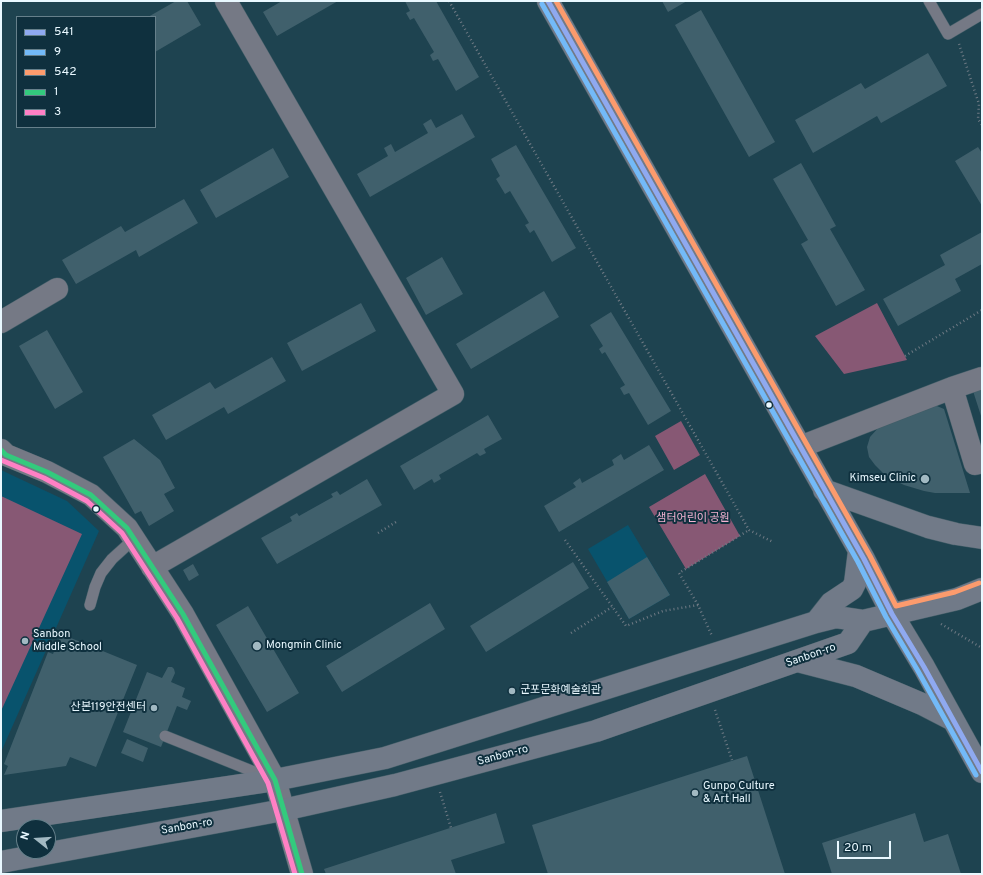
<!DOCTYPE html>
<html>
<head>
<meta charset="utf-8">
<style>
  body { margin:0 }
  #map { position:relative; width:983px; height:875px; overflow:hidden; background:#1e4350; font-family:Overpass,sans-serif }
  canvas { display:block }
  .frame { position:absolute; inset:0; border:2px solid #e9f8ff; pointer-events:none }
  .legend { position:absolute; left:16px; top:16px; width:140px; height:112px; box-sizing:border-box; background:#0f303e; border:1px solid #66808b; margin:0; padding:5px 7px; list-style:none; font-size:12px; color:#e9f8ff }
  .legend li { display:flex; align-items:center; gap:8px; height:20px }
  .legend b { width:20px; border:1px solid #66808b }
  .north { position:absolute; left:16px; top:819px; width:40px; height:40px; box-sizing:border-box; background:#0f303e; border:1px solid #66808b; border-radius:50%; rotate:287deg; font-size:11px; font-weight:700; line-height:16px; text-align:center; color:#e9f8ff }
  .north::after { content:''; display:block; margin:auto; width:14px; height:18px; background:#a2b9c2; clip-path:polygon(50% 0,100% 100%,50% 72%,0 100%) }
  .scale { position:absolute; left:837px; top:841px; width:54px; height:18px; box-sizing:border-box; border:2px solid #e9f8ff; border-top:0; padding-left:5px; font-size:12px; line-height:14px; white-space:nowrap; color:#e9f8ff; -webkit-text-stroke:3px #0f303e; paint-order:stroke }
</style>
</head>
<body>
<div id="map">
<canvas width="983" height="875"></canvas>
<div class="frame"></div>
<ul class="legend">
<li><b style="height:5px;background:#8fa9f0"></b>541</li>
<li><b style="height:5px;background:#73baf8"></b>9</li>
<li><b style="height:5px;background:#fc9b6d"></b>542</li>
<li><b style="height:5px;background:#33ca7d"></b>1</li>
<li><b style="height:5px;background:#ff80c5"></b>3</li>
</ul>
<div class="north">N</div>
<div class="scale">20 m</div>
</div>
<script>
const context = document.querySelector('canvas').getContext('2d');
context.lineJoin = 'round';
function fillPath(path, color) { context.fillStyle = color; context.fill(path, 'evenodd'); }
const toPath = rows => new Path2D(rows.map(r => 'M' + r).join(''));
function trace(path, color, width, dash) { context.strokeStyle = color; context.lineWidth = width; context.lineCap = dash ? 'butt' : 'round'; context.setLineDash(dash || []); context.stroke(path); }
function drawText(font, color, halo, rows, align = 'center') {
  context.font = font + ' Overpass,"Noto Sans KR",sans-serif'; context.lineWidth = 4; context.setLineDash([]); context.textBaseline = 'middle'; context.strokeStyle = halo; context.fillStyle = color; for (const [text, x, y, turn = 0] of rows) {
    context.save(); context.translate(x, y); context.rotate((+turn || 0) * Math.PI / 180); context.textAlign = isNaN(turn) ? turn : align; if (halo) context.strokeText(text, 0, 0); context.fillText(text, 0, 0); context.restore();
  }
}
const built = toPath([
  [1,470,67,501,99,531,1,752],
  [628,525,670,595,629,619,588,549]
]);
const green = toPath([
  [877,303,907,360,844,374,815,336],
  [681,421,700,455,674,470,655,436],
  [705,474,740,536,686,569,649,507],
  [1,496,82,534,1,711]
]);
const building = toPath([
  [176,1,187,1,201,25,155,52,155,17,148,17],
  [282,1,338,1,277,36,263,12],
  [405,1,436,1,479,77,456,91,438,59,433,61,430,55,434,52,414,18,410,20,406,13,410,11],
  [662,1,687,1,668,12],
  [701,10,775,142,749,157,675,25],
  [928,53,947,86,881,123,877,116,813,153,795,120,861,83,865,89],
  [462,114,475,137,370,197,357,174,388,156,384,148,391,144,395,152,428,133,423,124,431,119,436,128],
  [516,145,576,248,552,262,534,230,530,233,525,225,529,223,510,191,505,194,496,179,500,176,491,159],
  [978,147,982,153,982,206,955,161],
  [273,148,289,177,216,218,200,190],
  [801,163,836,226,830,229,865,290,836,306,801,244,808,240,773,179],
  [184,199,198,223,139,257,136,250,76,284,62,260,121,226,125,232],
  [982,232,982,264,955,279,961,291,898,326,883,299,945,265,940,255],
  [442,257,463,294,426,315,406,278],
  [544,291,559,317,471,369,456,344],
  [361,303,376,331,302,371,287,343],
  [611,312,671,411,648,425,629,393,624,395,620,388,625,385,605,352,602,354,599,349,603,346,590,325],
  [47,330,83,392,55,409,19,346],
  [272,357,286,381,228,414,224,407,166,440,152,415,210,382,215,389],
  [982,381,982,419,973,391],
  [932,404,944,409,970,493,935,493,924,491,904,485,894,480,883,473,875,465,869,457,867,447,870,437,879,427],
  [488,415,502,439,484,449,486,453,480,456,477,453,439,475,441,479,434,483,432,479,414,490,400,466],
  [134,439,160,460,175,488,164,494,174,511,149,526,141,511,135,514,103,457],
  [649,445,664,470,559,532,544,506,576,487,573,483,580,478,582,483,614,465,612,460,621,454,624,460],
  [367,479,382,505,277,564,261,538,292,521,290,517,297,513,299,516,333,497,331,494,337,491,340,495],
  [647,557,670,595,629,619,607,582],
  [573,562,589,588,486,652,470,626],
  [193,564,199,575,189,581,183,570],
  [430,603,445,629,342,692,326,666],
  [248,606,299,693,267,712,216,625],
  [61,634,137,665,96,767,70,757,66,766,4,775,8,766,4,764,48,652,53,654],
  [168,667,172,667,174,669,175,673,171,682,185,688,182,697,191,701,187,710,177,706,161,747,123,732,147,672,162,678],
  [127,739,148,748,143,762,121,753],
  [747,756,785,874,548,874,532,825],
  [496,813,505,843,451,860,456,874,326,874,324,869],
  [915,813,924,842,948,834,961,874,832,874,822,843]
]);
const path = toPath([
  [449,1,749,530,773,542],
  [959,44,979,104,978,119,982,125],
  [905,356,982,310],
  [378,533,396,522],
  [565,540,626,626,663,611,698,605,712,636],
  [698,605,679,573,749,530],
  [941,624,982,648],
  [571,633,612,607],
  [715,710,732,760],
  [440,792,451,828]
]);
const lane = toPath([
  [929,1,948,34,982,14],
  [90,605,95,587,101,573,112,559,134,539],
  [165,736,267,777]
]);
const street = toPath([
  [1,322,57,289],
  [952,388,982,378],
  [800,447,952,388,975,464,982,462],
  [1,450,6,455,47,472,91,495,127,528,183,614,275,780,302,874],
  [152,567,453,394,226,1]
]);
const secondary = toPath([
  [548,1,864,559,892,614,924,667,982,772],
  [824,490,928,527,956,534,982,538],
  [816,622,831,603,852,589,855,583,859,551],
  [798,661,856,676,922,704,953,720],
  [1,821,275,780,385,758,816,622,836,617,863,621],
  [1,862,283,810,395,785,596,731,848,643,863,621,957,599,982,589]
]);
const bus1 = toPath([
  [548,1,864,559,892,614,924,667,982,772]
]);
const bus2 = toPath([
  [542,4,858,562,886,617,918,671,976,775]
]);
const bus3 = toPath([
  [556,1,870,556,896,606,955,592,979,583]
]);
const bus4 = toPath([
  [1,450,6,455,47,472,91,495,127,528,183,614,275,780,302,874]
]);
const bus5 = toPath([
  [1,460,44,478,87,501,122,533,177,618,268,783,295,874]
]);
const markers = [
  [769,405,3.5,"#e9f8ff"],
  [925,479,5,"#a2b9c2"],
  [96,509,3.5,"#e9f8ff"],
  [25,641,4,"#a2b9c2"],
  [257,646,5,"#a2b9c2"],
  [512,691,4,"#a2b9c2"],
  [154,708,4,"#a2b9c2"],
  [695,793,4,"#a2b9c2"]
];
const poiNames = [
  ["Kimseu Clinic",916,479,"right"],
  ["Sanbon",33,635],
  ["Middle School",33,648],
  ["Mongmin Clinic",266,646],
  ["군포문화예술회관",520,691],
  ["산본119안전센터",146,708,"right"],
  ["Gunpo Culture",703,787],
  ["& Art Hall",703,800]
];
const parkNames = [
  ["샘터어린이 공원",693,519]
];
const streetNames = [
  ["Sanbon-ro",811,656,-19],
  ["Sanbon-ro",503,756,-15],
  ["Sanbon-ro",187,827,-10]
];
fillPath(built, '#08536d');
fillPath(green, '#875874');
fillPath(building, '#40606c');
trace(lane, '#435e68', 12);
trace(street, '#435e68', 23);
trace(secondary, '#435e68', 23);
trace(path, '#6f7a84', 2.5, [1, 3]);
trace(lane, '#757985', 11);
trace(street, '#757985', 22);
trace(secondary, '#717a88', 22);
trace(bus1, '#8fa9f0', 5);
trace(bus2, '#73baf8', 5);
trace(bus3, '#fc9b6d', 5);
trace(bus4, '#33ca7d', 5);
trace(bus5, '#ff80c5', 5);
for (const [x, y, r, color] of markers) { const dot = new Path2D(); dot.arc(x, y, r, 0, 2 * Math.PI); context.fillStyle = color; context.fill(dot); trace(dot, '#0f303e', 1.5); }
drawText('11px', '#e9f8ff', '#0f303e', poiNames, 'left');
drawText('11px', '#f4b3d2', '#0f303e', parkNames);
drawText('11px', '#e9f8ff', '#0f303e', streetNames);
</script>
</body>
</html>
